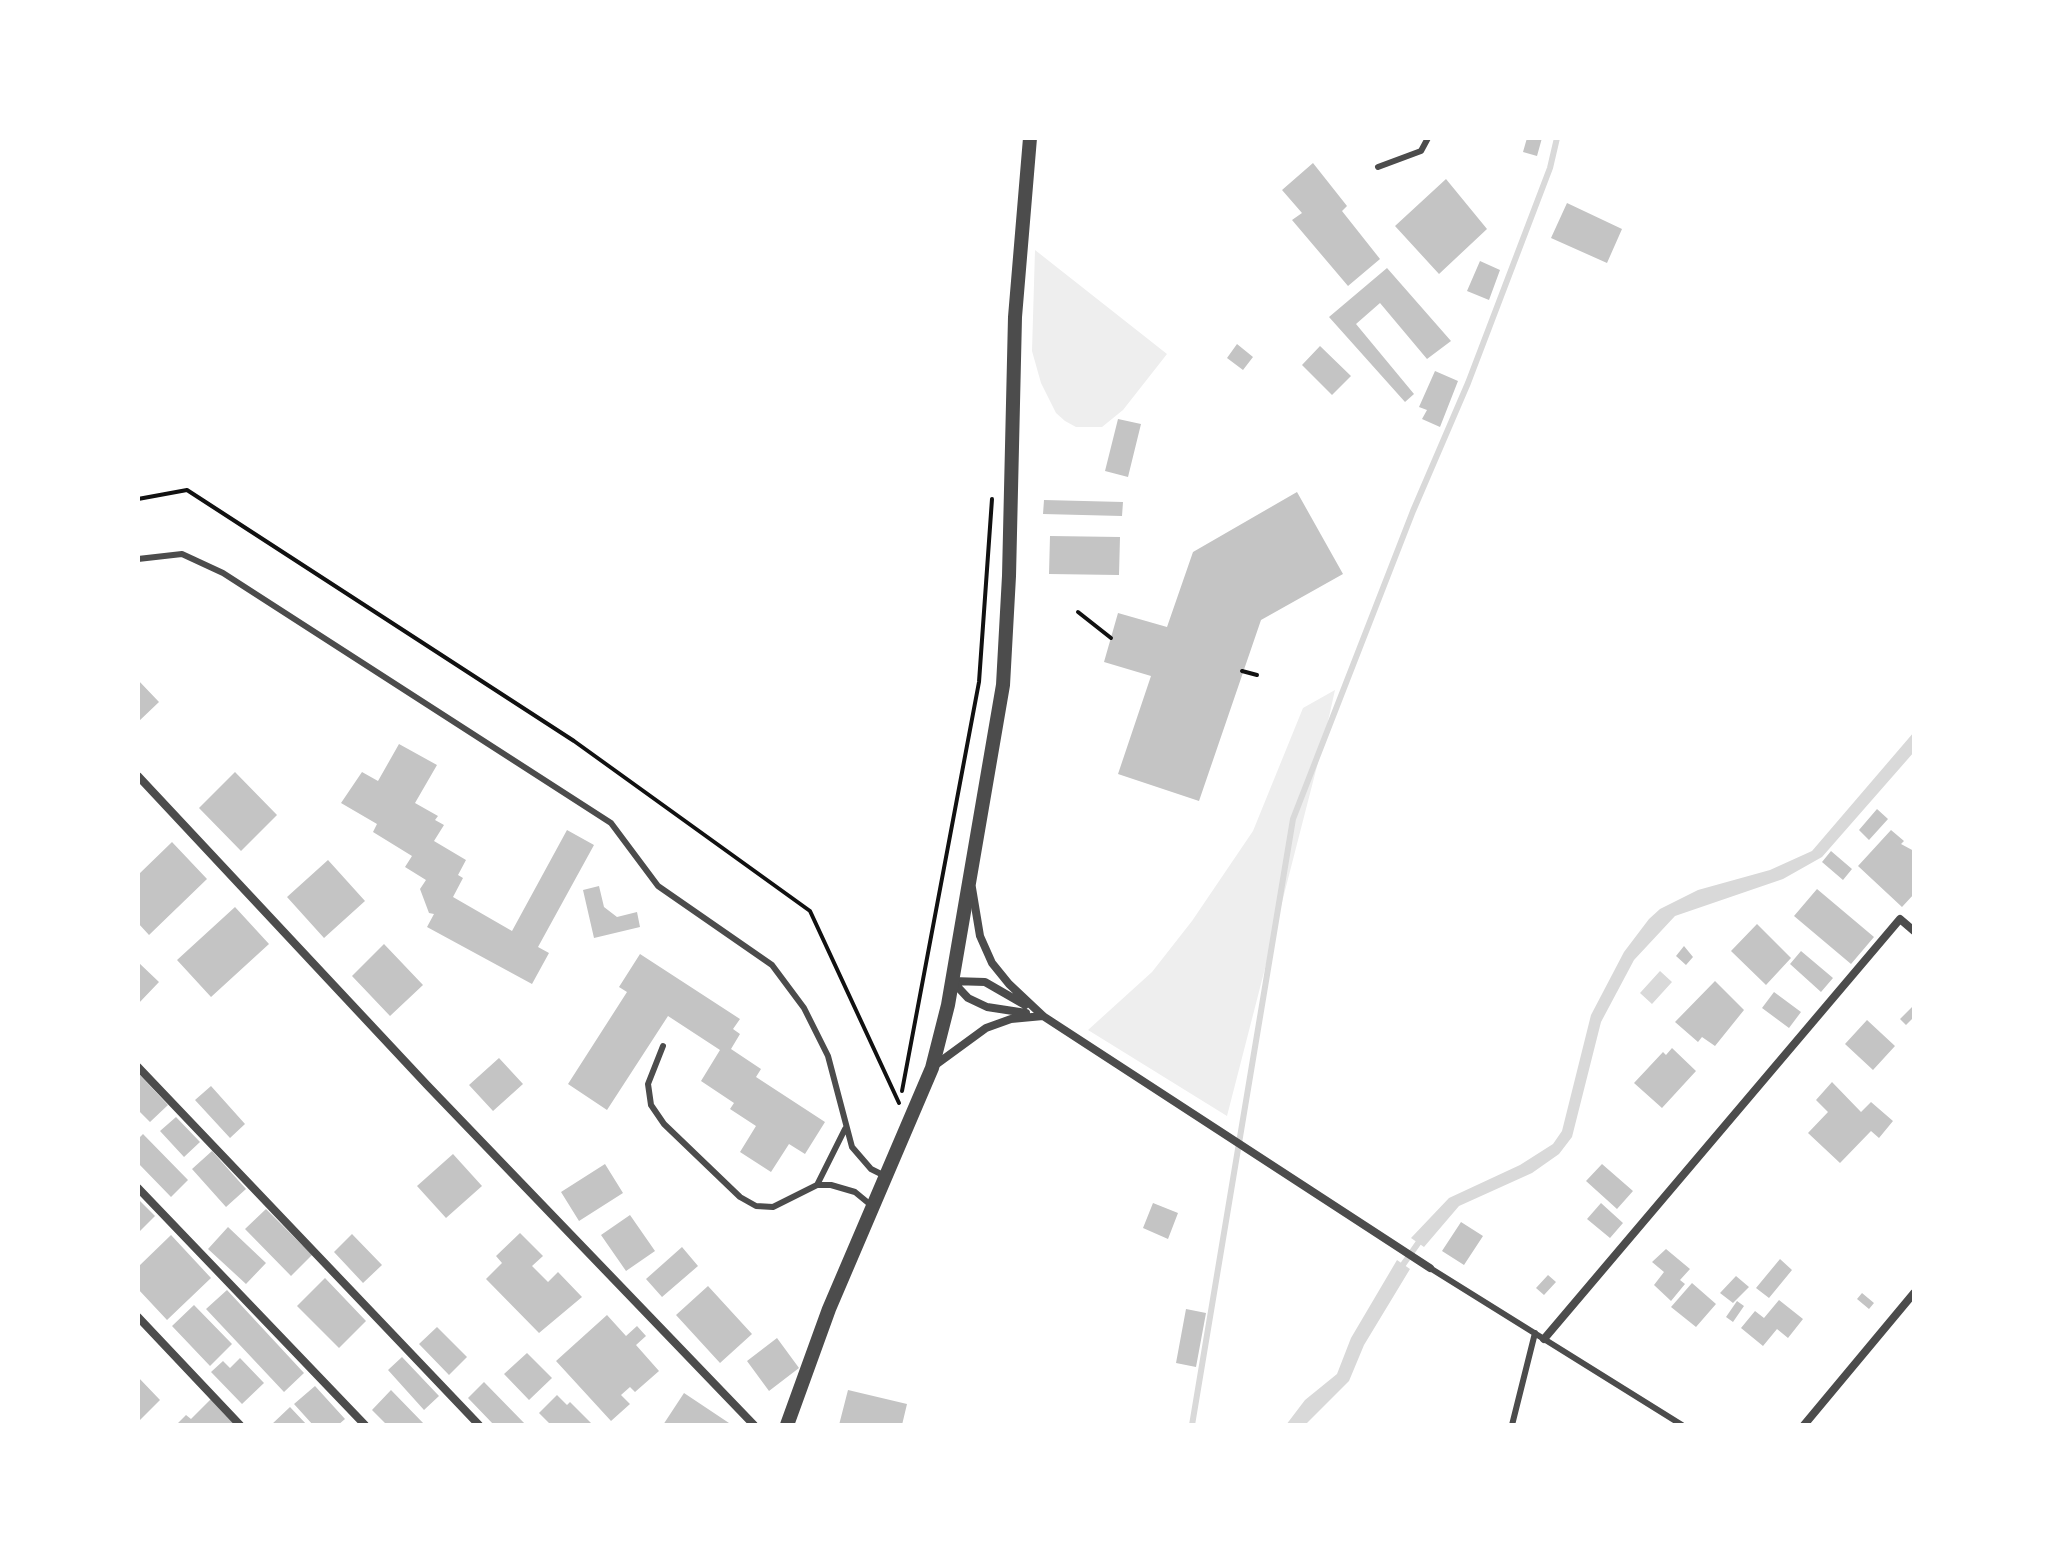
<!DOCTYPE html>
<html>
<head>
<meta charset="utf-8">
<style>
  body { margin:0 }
  #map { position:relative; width:2052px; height:1563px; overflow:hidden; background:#fff; font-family:"Sofia Sans Condensed",sans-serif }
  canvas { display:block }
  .frame { position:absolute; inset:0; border:140px solid #fff; pointer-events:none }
</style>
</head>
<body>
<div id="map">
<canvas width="2052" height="1563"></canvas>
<div class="frame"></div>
</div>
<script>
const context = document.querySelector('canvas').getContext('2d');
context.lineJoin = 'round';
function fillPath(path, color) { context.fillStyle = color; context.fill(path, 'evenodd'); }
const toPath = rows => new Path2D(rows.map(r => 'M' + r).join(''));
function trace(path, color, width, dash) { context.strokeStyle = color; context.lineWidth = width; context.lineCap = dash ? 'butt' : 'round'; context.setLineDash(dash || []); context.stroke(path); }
const green = toPath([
  [1035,250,1167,354,1123,410,1102,427,1076,427,1065,421,1056,413,1041,383,1032,351],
  [1335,690,1324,739,1227,1116,1088,1030,1152,972,1192,921,1253,831,1303,708]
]);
const water = toPath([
  [1914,732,1914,752,1822,857,1783,879,1675,916,1634,960,1601,1022,1572,1137,1559,1154,1532,1173,1459,1206,1424,1247,1411,1238,1449,1198,1520,1165,1553,1144,1562,1131,1591,1015,1624,952,1649,919,1660,909,1698,890,1770,870,1812,851],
  [1660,971,1672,982,1652,1004,1640,993],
  [1397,1260,1410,1269,1364,1345,1349,1381,1305,1425,1286,1425,1305,1400,1337,1374,1351,1338]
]);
const stream = toPath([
  [1400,1269,1421,1239],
  [1192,1425,1293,819,1413,511,1468,383,1550,168,1557,138]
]);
const building = toPath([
  [1527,138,1542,138,1537,156,1523,152],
  [1313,163,1347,206,1342,211,1380,259,1348,286,1292,220,1302,213,1282,190],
  [1446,179,1487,229,1439,274,1395,226],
  [1567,203,1622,229,1607,263,1551,238],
  [1480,261,1500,270,1489,300,1467,291],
  [1387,268,1451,341,1427,359,1380,303,1356,324,1414,394,1405,402,1329,317],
  [1237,344,1253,357,1243,370,1227,358],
  [1320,346,1351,376,1332,395,1302,365],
  [1435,371,1458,381,1440,427,1422,419,1427,410,1419,407],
  [1118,419,1141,424,1128,477,1105,471],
  [1297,492,1343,574,1261,620,1199,801,1118,774,1151,676,1104,662,1118,613,1167,627,1193,552],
  [1044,500,1123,502,1122,516,1043,514],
  [1050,536,1120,537,1119,575,1049,574],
  [138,680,159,702,138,722],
  [399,744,437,765,415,803,438,816,435,820,444,825,434,841,466,860,458,875,463,878,453,897,512,931,567,830,594,845,538,947,549,953,532,984,427,927,434,914,429,913,420,889,426,880,405,867,412,856,373,832,377,824,341,803,362,772,378,781],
  [235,772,277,815,241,851,199,808],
  [1877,809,1888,819,1869,840,1859,830],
  [1891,830,1904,841,1901,844,1914,851,1914,894,1902,907,1858,866],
  [172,842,207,879,149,935,138,923,138,875],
  [1831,851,1852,869,1843,880,1822,862],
  [328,860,365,901,324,938,287,897],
  [599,886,604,907,617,917,637,912,640,927,594,938,583,890],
  [1817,889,1874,937,1851,964,1794,916],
  [235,907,269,944,211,997,177,960],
  [1757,924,1791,958,1766,985,1731,951],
  [384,944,423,985,390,1016,352,976],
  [1684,946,1693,957,1686,965,1676,956],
  [1801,951,1833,978,1821,992,1790,964],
  [640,954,740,1019,733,1029,740,1034,731,1049,761,1069,756,1077,825,1122,805,1154,789,1144,771,1172,740,1152,756,1126,730,1109,734,1103,701,1081,720,1050,668,1016,607,1110,568,1084,627,992,619,987],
  [138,962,159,982,138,1004],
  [1715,981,1744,1010,1715,1046,1702,1037,1698,1042,1675,1022],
  [1774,992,1801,1012,1789,1028,1762,1008],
  [1914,1005,1914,1017,1906,1025,1900,1019],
  [1867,1020,1895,1046,1873,1070,1845,1044],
  [1672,1048,1696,1071,1662,1108,1634,1083,1663,1052,1666,1055],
  [499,1058,523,1084,493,1111,469,1085],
  [138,1073,168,1105,150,1122,138,1110],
  [1832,1082,1861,1112,1871,1102,1893,1121,1879,1138,1871,1131,1840,1163,1808,1133,1828,1112,1816,1100],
  [211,1086,245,1124,230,1138,195,1100],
  [176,1117,200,1142,184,1157,160,1131],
  [143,1134,188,1180,171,1197,138,1163,138,1139],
  [212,1151,246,1189,226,1207,192,1169],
  [453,1154,482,1186,446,1218,417,1186],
  [605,1164,623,1193,579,1221,561,1192],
  [1602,1164,1633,1191,1617,1209,1586,1181],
  [138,1199,155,1216,138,1233],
  [1153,1203,1178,1213,1168,1239,1143,1228],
  [1601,1203,1623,1223,1610,1238,1587,1219],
  [266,1209,312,1255,291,1276,245,1229],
  [630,1215,655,1251,626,1271,601,1235],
  [1461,1222,1483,1236,1464,1265,1442,1251],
  [228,1227,266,1263,246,1284,208,1249],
  [520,1233,543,1256,532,1266,548,1282,558,1272,582,1297,539,1333,486,1279,502,1263,496,1256],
  [352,1234,382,1265,363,1283,334,1252],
  [171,1235,211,1278,167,1320,138,1289,138,1267],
  [682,1247,698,1266,662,1297,646,1279],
  [1666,1249,1690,1269,1680,1280,1685,1284,1671,1301,1654,1285,1664,1272,1652,1262],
  [1780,1259,1792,1270,1769,1298,1756,1288],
  [1548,1275,1556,1282,1544,1295,1536,1288],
  [1736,1276,1749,1287,1733,1303,1720,1293],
  [325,1278,366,1321,339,1348,297,1306],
  [1692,1283,1716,1304,1696,1327,1671,1307],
  [708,1286,752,1334,720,1363,676,1315],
  [227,1290,304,1373,284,1392,206,1309],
  [1862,1293,1874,1303,1869,1309,1857,1299],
  [1779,1300,1803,1319,1788,1338,1777,1329,1763,1346,1741,1328,1755,1311,1764,1318],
  [1737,1301,1744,1306,1733,1322,1726,1317],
  [194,1305,232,1344,210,1366,172,1326],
  [1186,1309,1206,1313,1196,1367,1176,1363],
  [607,1315,626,1336,637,1326,646,1336,636,1345,659,1371,635,1392,630,1387,621,1395,630,1404,611,1421,556,1361],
  [437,1327,467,1357,449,1375,419,1344],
  [777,1338,799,1368,769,1391,747,1361],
  [527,1353,552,1378,529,1400,504,1374],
  [402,1357,439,1396,424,1410,388,1370],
  [240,1358,264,1383,242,1404,211,1372,223,1361,230,1368],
  [138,1377,160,1400,140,1420,138,1418],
  [484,1382,526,1425,494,1425,468,1398],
  [315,1386,345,1419,338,1425,313,1425,294,1404],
  [391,1390,425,1425,387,1425,372,1410],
  [848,1390,907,1404,902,1425,839,1425],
  [684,1393,732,1425,663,1425],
  [557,1395,567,1405,570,1402,593,1425,551,1425,539,1413],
  [212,1398,239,1425,176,1425,186,1415,191,1419],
  [290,1407,307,1425,271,1425]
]);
const path = toPath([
  [138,499,187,490,574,741,810,911,899,1103],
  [1078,612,1111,638],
  [1242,671,1257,675],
  [902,1091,979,682,992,499]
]);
const service = toPath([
  [1378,167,1421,151,1428,138],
  [138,559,182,554,223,573,611,823,658,886,772,965,804,1008,828,1056,852,1147,871,1169,885,1176],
  [663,1046,648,1084,651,1105,664,1124,740,1197,756,1206,773,1207,817,1185,831,1185,855,1192,872,1206],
  [817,1185,845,1129],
  [1430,1268,1682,1425],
  [1512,1425,1535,1333]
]);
const minor = toPath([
  [138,776,427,1085,754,1425],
  [972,888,980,936,992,963,1009,984,1043,1016,1430,1268],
  [952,981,985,982,1025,1005],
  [953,982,968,998,987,1007,1026,1013],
  [934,1066,986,1028,1011,1019,1043,1016],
  [138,1067,479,1425],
  [138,1188,365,1425],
  [138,1317,240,1425],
  [1544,1339,1900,919,1914,931],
  [1804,1425,1914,1293]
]);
const tertiary = toPath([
  [787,1425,829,1309,932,1068,948,1005,1003,685,1009,576,1015,317,1030,138]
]);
fillPath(green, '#eee');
fillPath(water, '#d9d9d9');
trace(stream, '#d9d9d9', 6);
fillPath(building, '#c4c4c4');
trace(path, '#111', 4);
trace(service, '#4c4c4c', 6);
trace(minor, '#4c4c4c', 8);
trace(tertiary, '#4c4c4c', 14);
</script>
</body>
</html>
